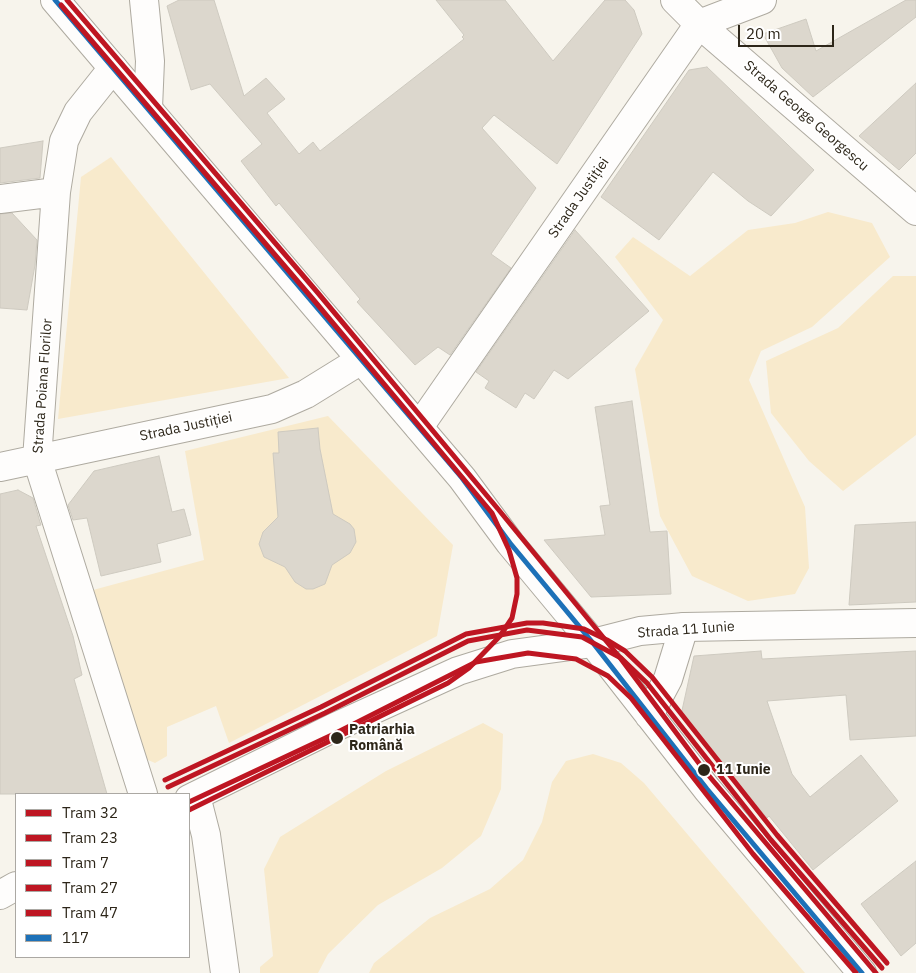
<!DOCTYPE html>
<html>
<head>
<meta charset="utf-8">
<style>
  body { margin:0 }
  #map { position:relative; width:916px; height:973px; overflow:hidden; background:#f7f4ec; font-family:"IBM Plex Sans",sans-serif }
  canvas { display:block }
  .legend { position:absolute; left:15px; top:793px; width:175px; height:165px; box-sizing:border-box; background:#fff; border:1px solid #aba8a3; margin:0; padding:6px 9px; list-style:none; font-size:15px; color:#2d2619 }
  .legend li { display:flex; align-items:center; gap:10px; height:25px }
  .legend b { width:25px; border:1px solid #aba8a3 }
  .scale { position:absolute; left:738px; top:25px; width:96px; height:22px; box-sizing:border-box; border:2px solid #2d2619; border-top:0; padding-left:6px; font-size:15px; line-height:18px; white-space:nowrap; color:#2d2619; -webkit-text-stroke:4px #fff; paint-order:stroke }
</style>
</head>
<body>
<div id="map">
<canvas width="916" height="973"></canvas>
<ul class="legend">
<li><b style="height:6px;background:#be1622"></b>Tram 32</li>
<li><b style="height:6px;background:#be1622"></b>Tram 23</li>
<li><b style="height:6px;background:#be1622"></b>Tram 7</li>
<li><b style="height:6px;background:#be1622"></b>Tram 27</li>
<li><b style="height:6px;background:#be1622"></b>Tram 47</li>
<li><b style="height:6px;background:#1d71b8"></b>117</li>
</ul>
<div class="scale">20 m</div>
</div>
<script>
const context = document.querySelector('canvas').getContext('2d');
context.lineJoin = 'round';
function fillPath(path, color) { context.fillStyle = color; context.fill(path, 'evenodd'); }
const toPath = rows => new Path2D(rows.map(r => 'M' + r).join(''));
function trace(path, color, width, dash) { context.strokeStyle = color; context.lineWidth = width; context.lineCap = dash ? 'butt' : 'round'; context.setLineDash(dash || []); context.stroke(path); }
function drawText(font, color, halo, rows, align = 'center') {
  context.font = font + ' "IBM Plex Sans",sans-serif'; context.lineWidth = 4; context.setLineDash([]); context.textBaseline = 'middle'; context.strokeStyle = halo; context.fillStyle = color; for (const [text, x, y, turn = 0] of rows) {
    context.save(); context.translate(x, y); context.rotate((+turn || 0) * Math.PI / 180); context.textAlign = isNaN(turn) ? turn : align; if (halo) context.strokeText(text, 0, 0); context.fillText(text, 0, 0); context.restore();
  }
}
const green = toPath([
  [111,157,289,378,58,419,81,177],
  [828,212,872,223,890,257,812,327,761,351,749,380,805,507,809,568,795,594,748,601,692,576,660,516,635,369,663,320,615,257,633,237,690,276,748,230,795,223],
  [893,276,916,276,916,435,843,491,809,461,771,413,766,361,838,328],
  [328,416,453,545,437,636,229,743,216,706,167,727,167,756,155,763,141,757,93,590,204,560,185,451],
  [483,723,503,734,501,789,481,836,442,868,378,905,328,954,318,973,260,973,260,967,273,956,264,869,280,837,386,771],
  [593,754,621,763,644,783,805,973,369,973,374,963,430,918,490,889,523,860,542,822,552,782,566,761]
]);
const building = toPath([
  [179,0,214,0,244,96,266,78,285,99,267,113,299,154,313,142,320,151,464,39,462,37,464,35,436,0,505,0,553,61,605,0,625,0,634,10,642,34,557,164,494,115,482,128,536,188,491,254,511,268,450,355,438,347,415,365,357,302,360,299,279,203,276,206,241,161,262,144,210,84,191,90,167,6,179,0],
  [906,0,916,0,916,17,813,97,782,68,763,34,806,19,816,51,906,0],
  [707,67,814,170,771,216,748,201,713,172,659,240,601,197,689,70,707,67],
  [916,83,916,153,899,170,859,136,916,83],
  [43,141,40,178,0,183,0,148,43,141],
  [12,213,37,240,35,265,27,310,0,308,0,214,12,213],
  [575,230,649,311,568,379,554,370,534,399,525,393,516,408,485,388,489,381,476,372,575,230],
  [632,401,650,532,667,531,671,594,591,597,544,540,605,535,600,506,610,505,595,407,632,401],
  [318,428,320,449,333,514,350,524,354,529,356,542,350,553,332,565,325,584,313,589,306,589,295,582,285,567,264,557,259,544,263,532,278,517,273,453,279,453,278,432,318,428],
  [159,456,172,512,184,509,191,535,157,544,161,562,101,576,87,518,73,520,68,505,94,471,159,456],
  [18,490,33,498,40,522,41,525,36,526,73,636,82,675,74,679,107,794,0,794,0,494,18,490],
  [916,522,916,602,849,605,855,525,916,522],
  [761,651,762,659,916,651,916,736,850,740,846,695,767,701,792,774,810,797,861,755,898,801,813,870,769,816,767,818,681,715,694,656,761,651],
  [916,861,916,943,901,956,861,904,916,861]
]);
const minor = toPath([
  [144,0,150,61,148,108],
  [675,0,699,24,916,211],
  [113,68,78,112,64,141,56,192,37,459,143,794],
  [0,199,56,192],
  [419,427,699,24,762,0],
  [0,467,272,409,306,394,361,360],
  [593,643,640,631,684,627,916,623],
  [196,796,206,835,225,973]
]);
const tertiary = toPath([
  [189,799,333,728,458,671,512,654,593,643],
  [0,895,16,886]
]);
const primary = toPath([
  [55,0,462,478,510,543,593,643,707,789,862,973],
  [649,715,668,679,684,627]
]);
const bus1 = toPath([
  [55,0,462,478,510,543,593,643,707,789,862,973]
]);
const tram1 = toPath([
  [67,0,318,293,498,509,621,659,704,770,876,973]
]);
const tram2 = toPath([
  [61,5,312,298,492,513,509,550,517,578,517,594,512,618,500,636,469,668,448,683,189,810]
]);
const tram3 = toPath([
  [168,787,325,713,468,641,527,630,582,637,621,658,647,683,771,840,882,968]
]);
const tram4 = toPath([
  [189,802,334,734,476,662,528,653,576,659,608,676,631,698,753,854,856,973]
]);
const tram5 = toPath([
  [165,780,321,707,466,634,527,623,543,623,584,629,607,640,625,651,652,677,777,835,887,963]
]);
const markers = [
  [337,738,7,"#2d2619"],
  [704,770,7,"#2d2619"]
];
const streetNames = [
  ["Strada George Georgescu",806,116,41],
  ["Strada Justiției",579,198,-55],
  ["Strada Poiana Florilor",43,386,-86],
  ["Strada Justiției",186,427,-12],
  ["Strada 11 Iunie",686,630,-4]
];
const stopNames = [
  ["Patriarhia",349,730],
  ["Română",349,746],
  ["11 Iunie",716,770]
];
fillPath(green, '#f8eacc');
fillPath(building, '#dcd7cd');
trace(building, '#cecac0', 1);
trace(minor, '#aeaaa0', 30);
trace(tertiary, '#aeaaa0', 30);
trace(primary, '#aeaaa0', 30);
trace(minor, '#fefdfc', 28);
trace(tertiary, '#fefdfc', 28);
trace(primary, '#fefdfc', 28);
trace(bus1, '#1d71b8', 5);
trace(tram1, '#be1622', 5);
trace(tram2, '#be1622', 5);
trace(tram3, '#be1622', 5);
trace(tram4, '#be1622', 5);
trace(tram5, '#be1622', 5);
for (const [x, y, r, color] of markers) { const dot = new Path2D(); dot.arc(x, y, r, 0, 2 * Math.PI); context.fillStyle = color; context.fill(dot); trace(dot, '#fff', 2); }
drawText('14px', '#2d2619', '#fff', streetNames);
drawText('bold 14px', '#2d2619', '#fff', stopNames, 'left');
</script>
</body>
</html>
